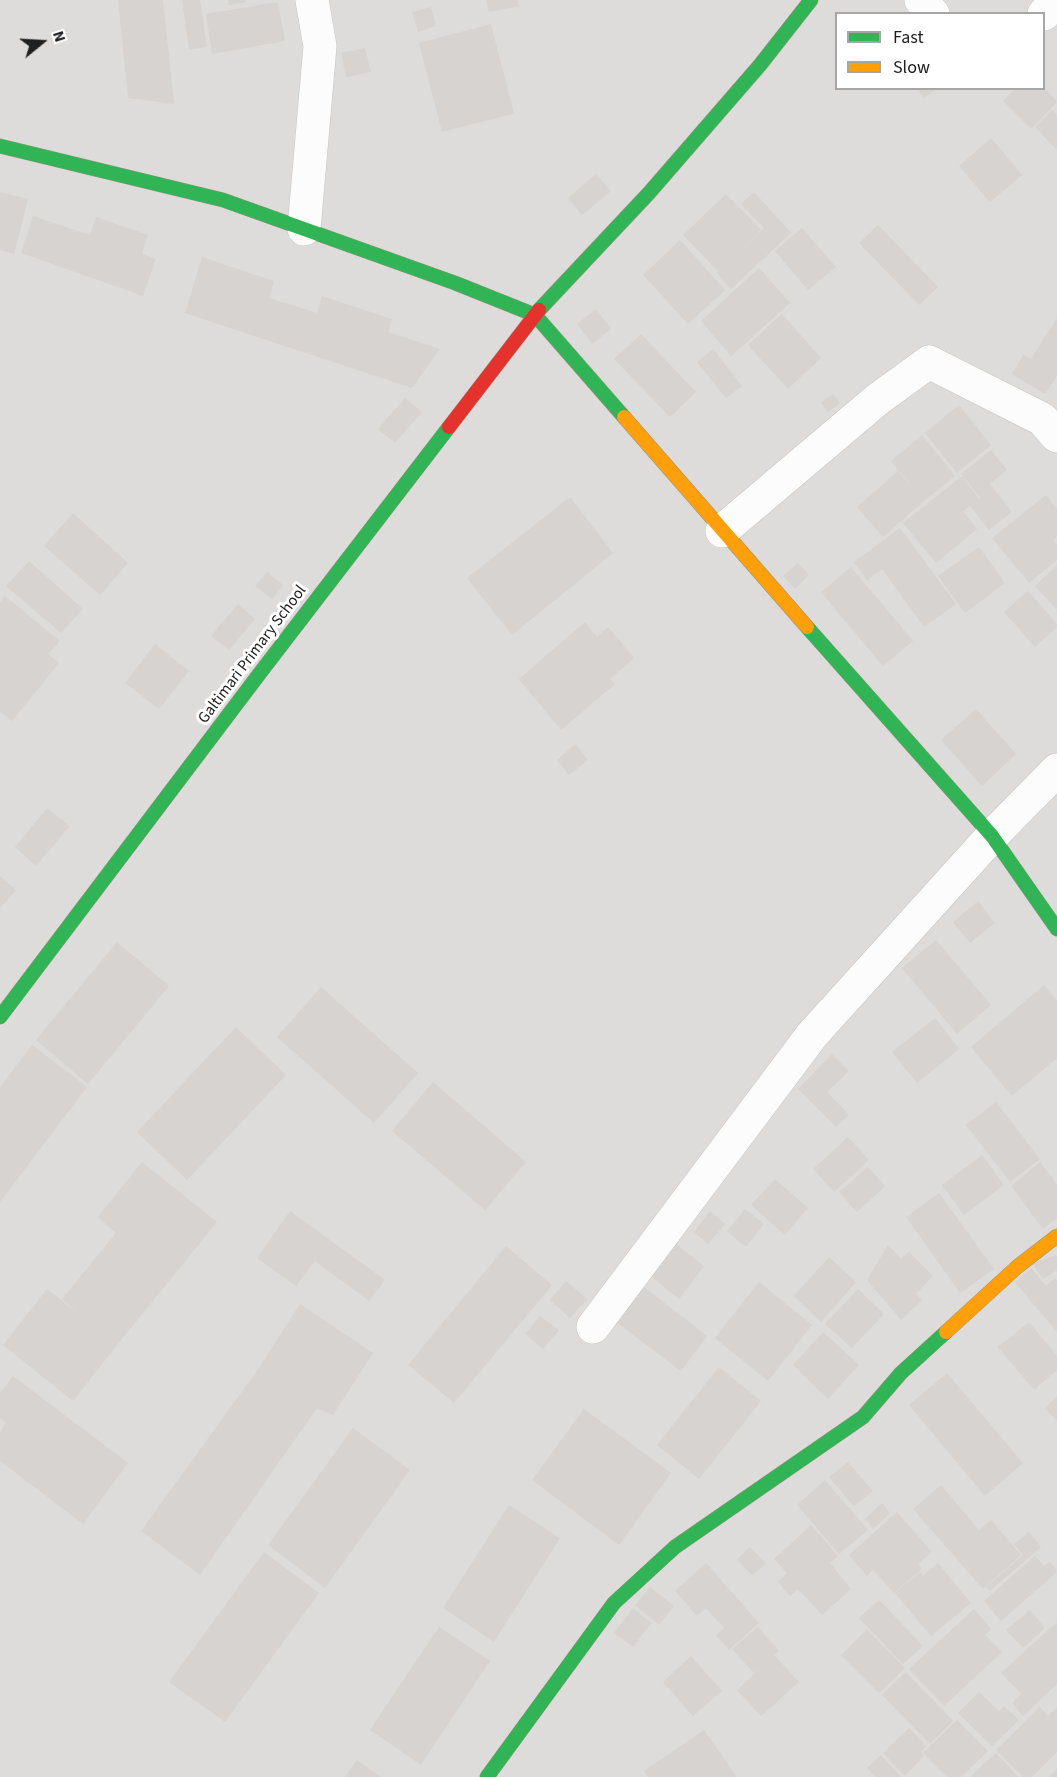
<!DOCTYPE html>
<html>
<head>
<meta charset="utf-8">
<style>
  body { margin:0 }
  #map { position:relative; width:1057px; height:1777px; overflow:hidden; background:#efece9; font-family:"Source Sans 3",sans-serif }
  canvas { display:block }
  .legend { position:absolute; left:835px; top:12px; width:210px; height:78px; box-sizing:border-box; background:#fff; border:2px solid #a6a6a6; margin:0; padding:8px 10px; list-style:none; font-size:18px; color:#202020 }
  .legend li { display:flex; align-items:center; gap:12px; height:30px }
  .legend b { width:30px; border:2px solid #a6a6a6 }
  .north { position:absolute; left:12px; top:12px; width:60px; height:60px; -webkit-text-stroke:4px #fff; paint-order:stroke; rotate:72deg; font-size:16px; font-weight:700; line-height:24px; text-align:center; color:#202020 }
  .north::after { content:''; display:block; margin:auto; width:21px; height:27px; background:#202020; clip-path:polygon(50% 0,100% 100%,50% 72%,0 100%) }
</style>
</head>
<body>
<div id="map">
<canvas width="1057" height="1777"></canvas>
<ul class="legend">
<li><b style="height:8px;background:#30b455"></b>Fast</li>
<li><b style="height:8px;background:#ff9f0a"></b>Slow</li>
</ul>
<div class="north">N</div>
</div>
<script>
const context = document.querySelector('canvas').getContext('2d');
context.lineJoin = 'round';
function fillPath(path, color) { context.fillStyle = color; context.fill(path, 'evenodd'); }
const toPath = rows => new Path2D(rows.map(r => 'M' + r).join(''));
function trace(path, color, width, dash) { context.strokeStyle = color; context.lineWidth = width; context.lineCap = dash ? 'butt' : 'round'; context.setLineDash(dash || []); context.stroke(path); }
function drawText(font, color, halo, rows, align = 'center') {
  context.font = font + ' "Source Sans 3",sans-serif'; context.lineWidth = 6; context.setLineDash([]); context.textBaseline = 'middle'; context.strokeStyle = halo; context.fillStyle = color; for (const [text, x, y, turn = 0] of rows) {
    context.save(); context.translate(x, y); context.rotate((+turn || 0) * Math.PI / 180); context.textAlign = isNaN(turn) ? turn : align; if (halo) context.strokeText(text, 0, 0); context.fillText(text, 0, 0); context.restore();
  }
}
const residential = toPath([
  [0,0,1057,0,1057,1777,0,1777],
  [836,14,1044,14,1044,88,836,88]
]);
const building = toPath([
  [118,0,163,0,174,104,128,98],
  [182,0,200,0,207,47,189,50],
  [228,0,246,0,246,2,229,5],
  [486,0,518,0,519,6,489,12],
  [278,2,285,41,212,54,206,14],
  [431,7,436,26,418,32,412,12],
  [491,24,514,114,442,132,419,43],
  [365,48,371,72,346,77,341,53],
  [1044,87,1057,102,1031,129,1003,101,1016,88,1044,88],
  [917,88,938,88,924,98],
  [1052,110,1057,115,1057,150,1035,127],
  [991,138,1022,175,990,202,959,166],
  [596,174,611,191,582,215,568,198],
  [0,192,28,199,14,254,0,250],
  [754,192,791,233,731,289,717,273,718,271,683,235,726,194,761,230,734,257,764,228,741,204],
  [33,216,90,235,96,217,148,235,142,254,156,259,143,296,21,253],
  [878,225,938,287,919,305,859,243],
  [802,228,836,267,808,290,775,251],
  [680,240,725,290,688,324,643,275],
  [202,257,274,281,269,298,317,313,322,296,392,319,388,332,440,349,412,388,185,313],
  [759,268,790,303,731,356,701,321],
  [596,309,611,329,592,344,577,324],
  [782,314,821,358,788,389,748,345],
  [1057,318,1057,376,1045,394,1012,374,1023,355,1031,359],
  [641,334,696,392,670,417,614,359],
  [713,349,742,386,726,398,697,362],
  [833,394,840,403,828,412,821,403],
  [405,398,422,412,395,443,378,429],
  [959,405,991,445,957,473,925,433],
  [922,435,955,476,924,501,883,537,857,507,898,471,916,491,891,461],
  [991,450,1007,470,990,484,1012,512,989,530,970,506,963,511,977,529,936,563,903,523,962,476,979,499,980,498,961,474],
  [1046,495,1057,509,1057,537,1053,540,1057,545,1057,560,1029,583,992,538],
  [570,497,613,553,512,635,467,578],
  [73,513,128,563,100,595,44,546],
  [900,528,956,604,924,627,882,569,867,580,854,562],
  [979,547,1005,583,965,613,938,576],
  [29,561,83,609,61,633,6,586],
  [798,563,809,575,795,589,783,576],
  [1057,565,1057,610,1035,586],
  [851,567,913,641,883,666,821,592],
  [267,572,283,585,272,599,255,586],
  [1028,591,1057,624,1057,627,1035,647,1004,612],
  [5,596,60,641,48,654,59,663,12,721,0,711,0,603],
  [238,604,255,619,229,650,211,636],
  [585,622,597,637,608,627,634,658,610,679,615,684,561,730,519,679],
  [155,644,189,671,159,709,125,683],
  [976,709,1016,754,982,786,941,740],
  [575,744,588,760,569,775,557,760],
  [47,808,70,826,36,866,15,847],
  [0,876,16,890,0,908],
  [978,901,995,923,970,943,953,922],
  [936,940,991,1005,957,1034,902,968],
  [117,942,169,986,88,1084,36,1040],
  [1044,985,1057,1001,1057,1058,1012,1096,971,1047],
  [321,987,418,1073,374,1123,277,1037],
  [935,1018,959,1049,917,1083,892,1052],
  [236,1027,286,1075,187,1180,137,1132],
  [32,1045,87,1087,0,1202,0,1087],
  [832,1054,849,1071,827,1092,849,1115,836,1127,798,1089],
  [433,1082,526,1162,485,1210,392,1131],
  [996,1102,1040,1159,1010,1182,966,1125],
  [848,1137,869,1160,834,1192,813,1169],
  [982,1155,1004,1185,964,1215,942,1185],
  [142,1162,217,1222,117,1345,73,1401,3,1345,47,1289,79,1314,62,1299,116,1233,98,1217],
  [1040,1162,1057,1184,1057,1218,1043,1229,1011,1186],
  [868,1167,885,1186,857,1212,839,1192],
  [775,1179,808,1208,785,1235,751,1205],
  [939,1193,994,1269,960,1293,906,1217],
  [745,1209,764,1224,746,1247,727,1231],
  [290,1211,385,1280,369,1301,315,1261,296,1286,257,1258],
  [710,1211,725,1224,708,1244,694,1232],
  [676,1244,704,1266,679,1299,651,1276],
  [888,1245,901,1259,909,1252,933,1276,916,1294,922,1300,901,1320,867,1280],
  [506,1246,552,1285,454,1403,408,1365],
  [1057,1255,1057,1270,1043,1279,1032,1263],
  [829,1257,856,1282,821,1322,794,1296],
  [1031,1268,1046,1286,1055,1278,1057,1280,1057,1332,1015,1282],
  [566,1281,587,1299,570,1318,550,1300],
  [759,1282,812,1325,768,1381,715,1338],
  [639,1283,707,1336,681,1371,612,1319],
  [858,1289,884,1314,852,1348,825,1324],
  [300,1304,373,1353,333,1415,317,1408,200,1575,141,1531,259,1368],
  [540,1316,559,1330,543,1349,525,1334],
  [1029,1322,1057,1356,1057,1370,1034,1390,998,1347],
  [823,1332,859,1365,828,1399,793,1365],
  [719,1367,761,1401,699,1479,657,1445],
  [947,1373,1023,1463,985,1496,909,1405],
  [13,1376,128,1463,83,1524,0,1461,0,1432,6,1423,0,1418,0,1393],
  [1057,1396,1057,1421,1045,1408],
  [584,1409,671,1473,619,1545,532,1480],
  [353,1428,410,1470,325,1588,268,1545],
  [848,1462,873,1491,854,1506,829,1477],
  [825,1480,868,1530,839,1554,797,1505],
  [941,1485,979,1530,991,1520,1021,1555,983,1589,913,1509],
  [882,1503,890,1513,873,1529,865,1519],
  [509,1505,560,1538,494,1642,443,1608],
  [897,1512,932,1552,918,1564,922,1569,894,1593,873,1570,867,1576,849,1555],
  [811,1525,838,1556,830,1563,851,1589,822,1615,798,1589,790,1596,778,1582,787,1573,774,1559],
  [1029,1532,1041,1547,990,1591,986,1587,1023,1555,1014,1544],
  [750,1547,766,1564,752,1575,737,1559],
  [264,1552,319,1593,225,1722,169,1682],
  [1035,1556,1044,1566,1050,1562,1057,1570,1057,1572,1001,1621,984,1601],
  [706,1563,759,1623,729,1650,716,1635,724,1628,706,1608,697,1616,675,1591],
  [938,1563,971,1603,931,1636,895,1593,920,1572,923,1576],
  [650,1587,674,1606,659,1625,635,1605],
  [879,1600,923,1646,903,1664,859,1618],
  [633,1608,651,1623,633,1647,614,1633],
  [974,1609,991,1629,985,1635,1002,1652,944,1706,909,1669],
  [1030,1610,1045,1628,1023,1648,1006,1630],
  [1057,1622,1057,1684,1023,1716,1012,1703,1021,1694,1001,1673],
  [439,1627,490,1661,421,1765,370,1730],
  [758,1627,779,1651,774,1655,799,1682,761,1716,737,1690,763,1666,754,1673,732,1649],
  [867,1629,905,1668,879,1693,841,1655],
  [691,1656,722,1691,693,1716,663,1682],
  [906,1672,953,1721,930,1744,882,1695],
  [979,1692,999,1711,1004,1706,1019,1720,992,1746,958,1713],
  [1040,1707,1048,1716,1057,1707,1057,1752,1032,1777,1023,1777,996,1750],
  [957,1720,988,1751,961,1777,947,1777,923,1753],
  [909,1728,926,1746,921,1752,924,1756,905,1776,883,1753],
  [704,1730,737,1777,648,1777,644,1771],
  [996,1753,1018,1777,970,1777],
  [881,1755,901,1777,875,1777,867,1768],
  [357,1760,381,1777,345,1777],
  [1057,1769,1057,1777,1049,1777]
]);
const street = toPath([
  [921,0,933,14],
  [1044,14,1057,0],
  [304,229,320,46,312,0],
  [722,531,878,399,929,362,1042,419,1057,436],
  [593,1327,812,1035,992,836,1057,770]
]);
const fast = toPath([
  [0,146,223,200,455,283,535,315,624,417],
  [539,310,649,193,760,65,811,0],
  [807,627,992,836,1057,929],
  [0,1017,260,673,449,427],
  [487,1777,614,1603,675,1547,863,1417,901,1373,946,1332]
]);
const slow = toPath([
  [624,417,807,627],
  [946,1332,1017,1267,1057,1236]
]);
const jam = toPath([
  [449,427,539,310]
]);
const streetNames = [
  ["Galtimari Primary School",253,655,-53]
];
fillPath(residential, '#dedcda');
fillPath(building, '#d6d3d0');
trace(street, '#c7c6c5', 34);
trace(fast, '#999880', 15);
trace(slow, '#999880', 15);
trace(jam, '#999880', 15);
trace(street, '#fdfcfc', 33);
trace(fast, '#30b455', 14);
trace(slow, '#ff9f0a', 14);
trace(jam, '#e5322d', 14);
drawText('16px', '#202020', '#fff', streetNames);
</script>
</body>
</html>
